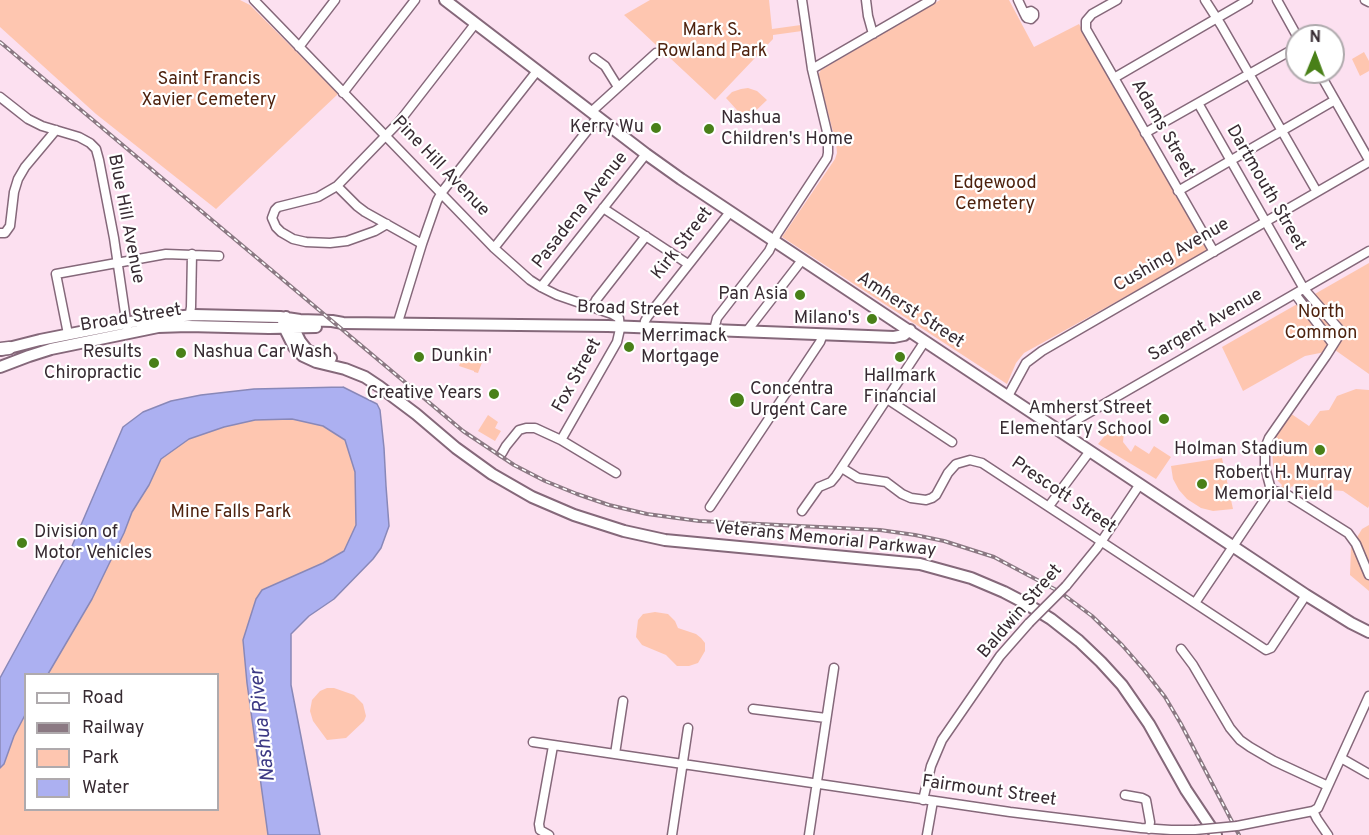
<!DOCTYPE html>
<html>
<head>
<meta charset="utf-8">
<style>
  body { margin:0 }
  #map { position:relative; width:1369px; height:835px; overflow:hidden; background:#fce0f0; font-family:Overpass,sans-serif }
  canvas { display:block }
  .legend { position:absolute; left:24px; top:673px; width:195px; height:138px; box-sizing:border-box; background:#fff; border:2px solid #afaaad; margin:0; padding:8px 10px; list-style:none; font-size:18px; color:#372b32 }
  .legend li { display:flex; align-items:center; gap:12px; height:30px }
  .legend b { width:30px; border:2px solid #afaaad }
  .north { position:absolute; left:1285px; top:24px; width:60px; height:60px; box-sizing:border-box; background:#fff; border:2px solid #afaaad; border-radius:50%; rotate:1deg; font-size:16px; font-weight:700; line-height:24px; text-align:center; color:#372b32 }
  .north::after { content:''; display:block; margin:auto; width:21px; height:27px; background:#498018; clip-path:polygon(50% 0,100% 100%,50% 72%,0 100%) }
</style>
</head>
<body>
<div id="map">
<canvas width="1369" height="835"></canvas>
<ul class="legend">
<li><b style="height:8px;background:#fff"></b>Road</li>
<li><b style="height:8px;background:#8b7983"></b>Railway</li>
<li><b style="height:16px;background:#fec6b0"></b>Park</li>
<li><b style="height:16px;background:#acb0f1"></b>Water</li>
</ul>
<div class="north">N</div>
</div>
<script>
const context = document.querySelector('canvas').getContext('2d');
context.lineJoin = 'round';
function fillPath(path, color) { context.fillStyle = color; context.fill(path, 'evenodd'); }
const toPath = rows => new Path2D(rows.map(r => 'M' + r).join(''));
function trace(path, color, width, dash) { context.strokeStyle = color; context.lineWidth = width; context.lineCap = dash ? 'butt' : 'round'; context.setLineDash(dash || []); context.stroke(path); }
function drawText(font, color, halo, rows, align = 'center') {
  context.font = font + ' Overpass,sans-serif'; context.lineWidth = 4.5; context.setLineDash([]); context.textBaseline = 'middle'; context.strokeStyle = halo; context.fillStyle = color; for (const [text, x, y, turn = 0] of rows) {
    context.save(); context.translate(x, y); context.rotate((+turn || 0) * Math.PI / 180); context.textAlign = isNaN(turn) ? turn : align; if (halo) context.strokeText(text, 0, 0); context.fillText(text, 0, 0); context.restore();
  }
}
const green = toPath([
  [0,0,240,0,250,5,338,94,216,209,96,114,0,27],
  [650,0,769,0,772,29,801,25,802,31,773,35,773,39,715,100,624,15],
  [940,0,1009,0,1034,47,1079,24,1206,247,1206,252,1024,353,1016,363,1007,384,782,237,835,159,837,153,836,143,818,75,821,70],
  [1364,52,1369,61,1369,71,1360,76,1352,59],
  [748,88,757,91,767,100,746,120,726,98,732,92,741,89],
  [1369,263,1369,374,1335,350,1305,356,1243,391,1222,347],
  [463,354,483,360,478,373,474,372,474,371,459,366],
  [1356,389,1369,390,1369,506,1368,508,1343,491,1330,490,1319,484,1310,498,1292,486,1288,492,1281,487,1282,485,1277,480,1273,465,1272,446,1274,440,1272,439,1290,413,1309,426,1320,411,1329,410,1337,396],
  [488,415,498,422,495,428,501,431,495,441,478,431],
  [292,419,323,426,345,440,355,472,356,525,344,551,323,563,262,590,247,683,268,835,0,835,0,768,4,764,14,736,25,715,26,810,218,810,218,674,48,674,92,599,124,533,132,512,149,485,161,459,189,439,224,427,255,420],
  [1112,427,1124,433,1123,442,1131,452,1135,445,1149,454,1154,446,1171,457,1156,479,1098,444],
  [1222,458,1233,509,1213,511,1201,508,1187,499,1179,490,1173,479,1171,466],
  [1369,525,1369,591,1350,575,1351,547,1362,529],
  [655,612,668,614,675,621,678,628,696,634,701,638,705,643,705,651,698,663,689,666,677,666,666,655,642,645,636,637,638,620,643,614],
  [327,688,334,688,354,695,363,704,366,716,364,721,346,738,327,740,313,721,310,711,312,700,320,691]
]);
const water = toPath([
  [343,387,377,404,380,410,384,448,386,486,389,526,381,548,373,559,334,599,309,616,291,634,291,685,320,835,268,835,247,683,243,640,256,599,262,590,323,563,344,551,356,525,355,472,345,440,323,426,292,419,255,420,224,427,189,439,161,459,149,485,132,512,124,533,92,599,48,674,26,674,25,715,14,736,4,764,0,768,0,678,72,546,123,427,143,412,171,401,201,395,254,389,343,387]
]);
const minor = toPath([
  [254,0,494,248,530,280,541,287,557,295,612,314,619,318,620,329,617,342,561,440],
  [866,0,868,16,873,34],
  [1018,0,1024,13,1026,17,1027,18,1031,19,1034,16,1034,13,1031,11,1024,13],
  [1117,0,1092,14,1086,21,1086,29,1214,252],
  [1205,0,1221,25,1317,192],
  [1277,0,1297,36],
  [1365,0,1369,2],
  [299,47,335,0],
  [594,58,605,66,618,87],
  [812,69,931,0],
  [1319,72,1369,160],
  [1114,78,1248,0],
  [343,93,415,0],
  [0,97,28,119,42,126,79,137,90,143,96,149,99,160,114,238,127,327],
  [1198,103,1304,289,1339,329,1338,337,1326,356,1269,438,1267,443,1265,454,1265,467,1271,490],
  [591,112,656,53],
  [1145,133,1297,47],
  [337,186,357,206,365,212,422,244],
  [1178,191,1335,100],
  [603,208,688,264],
  [387,224,375,231,347,241,330,243,306,242,293,239,281,232,276,227,272,218,275,210,278,207,318,197,337,186,399,122,475,24],
  [0,233,5,233,10,226,14,192,18,179,25,167,56,130],
  [494,248,598,117],
  [541,287,646,154],
  [1295,294,1333,344],
  [592,308,596,300,646,236],
  [187,316,190,313,191,307,192,254],
  [398,322,422,244,437,201,442,192,537,71],
  [644,327,645,321,648,316,730,212],
  [714,330,717,318,769,251,777,234,827,158,828,153,828,136,812,69,802,0],
  [747,331,802,260],
  [68,334,56,274,166,254,219,256],
  [1008,396,1026,363,1042,351,1369,162],
  [887,399,952,442],
  [1059,430,1369,251],
  [502,453,506,446,519,430,526,428,535,428,561,440,616,473],
  [842,468,858,478,886,482,902,494,911,498,926,500,932,498,936,495,948,473,956,464,970,460,982,463,1266,650,1271,648,1306,595],
  [1271,490,1286,494,1348,533,1356,544,1369,575],
  [1049,506,1090,451],
  [710,507,820,342,823,334],
  [802,511,819,487,831,482,836,476,925,341],
  [1066,586,1097,548,1140,484],
  [1195,603,1271,490],
  [1181,649,1193,665,1230,728,1240,740,1250,747,1274,761,1328,786],
  [753,709,826,718],
  [533,742,1010,812,1141,828,1171,830,1195,830],
  [615,754,623,701],
  [1341,758,1369,774],
  [1125,795,1142,798,1146,800,1150,822,1149,829],
  [923,800,931,766,942,740,1000,656,1029,623],
  [1313,811,1317,819,1328,835],
  [1237,826,1313,811,1318,808,1369,696],
  [549,835,540,830,539,824,553,746],
  [672,835,688,728],
  [809,835,834,668],
  [927,835,933,801]
]);
const major = toPath([
  [445,0,646,154,681,179,1306,595,1351,623,1369,632],
  [286,317,283,321,284,327,294,347,303,356,316,362,345,369,365,377,380,387,416,414,456,448,492,474,532,497,574,515,624,531,665,540,920,564,971,578,1004,592,1025,603,1051,619,1079,641,1101,662,1122,685,1149,724,1186,790,1216,835],
  [291,323,300,341,307,350,317,355,331,358],
  [1,350,40,340,136,321,194,315,280,317,300,320,332,321,343,323,608,326,894,337,904,335,910,330],
  [0,367,29,356,51,349,158,327,188,326,269,328,316,327]
]);
const highway = toPath([
  [0,349,9,348]
]);
const rail = toPath([
  [0,42,463,431,514,465,545,481,577,494,609,505,647,514,699,521,880,530,915,535,944,541,994,557,1060,592,1092,616,1122,645,1144,670,1165,697,1181,724,1239,835]
]);
const minorBridge = toPath([
  [1029,623,1066,586],
  [1195,830,1237,826]
]);
const markers = [
  [656,128,6,"#498018"],
  [709,129,6,"#498018"],
  [800,295,6,"#498018"],
  [872,319,6,"#498018"],
  [629,347,6,"#498018"],
  [181,353,6,"#498018"],
  [419,357,6,"#498018"],
  [900,357,6,"#498018"],
  [154,363,6,"#498018"],
  [494,394,6,"#498018"],
  [737,400,8,"#498018"],
  [1164,419,6,"#498018"],
  [1320,450,6,"#498018"],
  [1202,484,6,"#498018"],
  [22,543,6,"#498018"]
];
const parkNames = [
  ["Mark S.",712,31],
  ["Rowland Park",712,52],
  ["Saint Francis",209,80],
  ["Xavier Cemetery",209,101],
  ["Edgewood",995,184],
  ["Cemetery",995,205],
  ["North",1321,313],
  ["Common",1321,334],
  ["Mine Falls Park",231,513]
];
const poiNames = [
  ["Nashua",721,119],
  ["Children's Home",721,140],
  ["Kerry Wu",644,128,"right"],
  ["Pan Asia",788,295,"right"],
  ["Milano's",860,319,"right"],
  ["Merrimack",641,337],
  ["Mortgage",641,358],
  ["Results",142,353,"right"],
  ["Chiropractic",142,374,"right"],
  ["Nashua Car Wash",193,353],
  ["Dunkin'",431,357],
  ["Hallmark",900,377,"center"],
  ["Financial",900,398,"center"],
  ["Concentra",750,390],
  ["Urgent Care",750,411],
  ["Creative Years",482,394,"right"],
  ["Amherst Street",1152,409,"right"],
  ["Elementary School",1152,430,"right"],
  ["Holman Stadium",1308,450,"right"],
  ["Robert H. Murray",1214,474],
  ["Memorial Field",1214,495],
  ["Division of",34,533],
  ["Motor Vehicles",34,554]
];
const streetNames = [
  ["Adams Street",1162,129,60],
  ["Pine Hill Avenue",440,167,46],
  ["Dartmouth Street",1265,188,60],
  ["Pasadena Avenue",581,211,-52],
  ["Blue Hill Avenue",125,219,79],
  ["Kirk Street",683,244,-52],
  ["Cushing Avenue",1172,256,-30],
  ["Broad Street",628,310,2],
  ["Amherst Street",910,311,33],
  ["Broad Street",131,319,-9],
  ["Sargent Avenue",1206,326,-30],
  ["Fox Street",578,376,-61],
  ["Prescott Street",1063,496,34],
  ["Veterans Memorial Parkway",825,540,6],
  ["Baldwin Street",1021,612,-49],
  ["Fairmount Street",989,792,8]
];
const waterNames = [
  ["Nashua River",264,725,-96]
];
fillPath(green, '#fec6b0');
fillPath(water, '#acb0f1');
trace(water, '#8988b8', 1.5);
trace(minor, '#85687a', 11);
trace(major, '#85687a', 14);
trace(highway, '#85687a', 15);
trace(minor, '#fff', 8);
trace(major, '#fff', 10);
trace(highway, '#fff', 12);
trace(rail, '#8b7983', 4);
trace(rail, '#fff', 1.5, [4.5]);
trace(minorBridge, '#85687a', 11, []);
trace(minorBridge, '#fff', 8);
for (const [x, y, r, color] of markers) { const dot = new Path2D(); dot.arc(x, y, r, 0, 2 * Math.PI); context.fillStyle = color; context.fill(dot); trace(dot, '#fff', 2); }
drawText('18px', '#4e220e', '#fff', parkNames);
drawText('18px', '#372b32', '#fff', poiNames, 'left');
drawText('18px', '#372b32', '#fff', streetNames);
drawText('italic 20px', '#3c3984', '#fff', waterNames);
</script>
</body>
</html>
